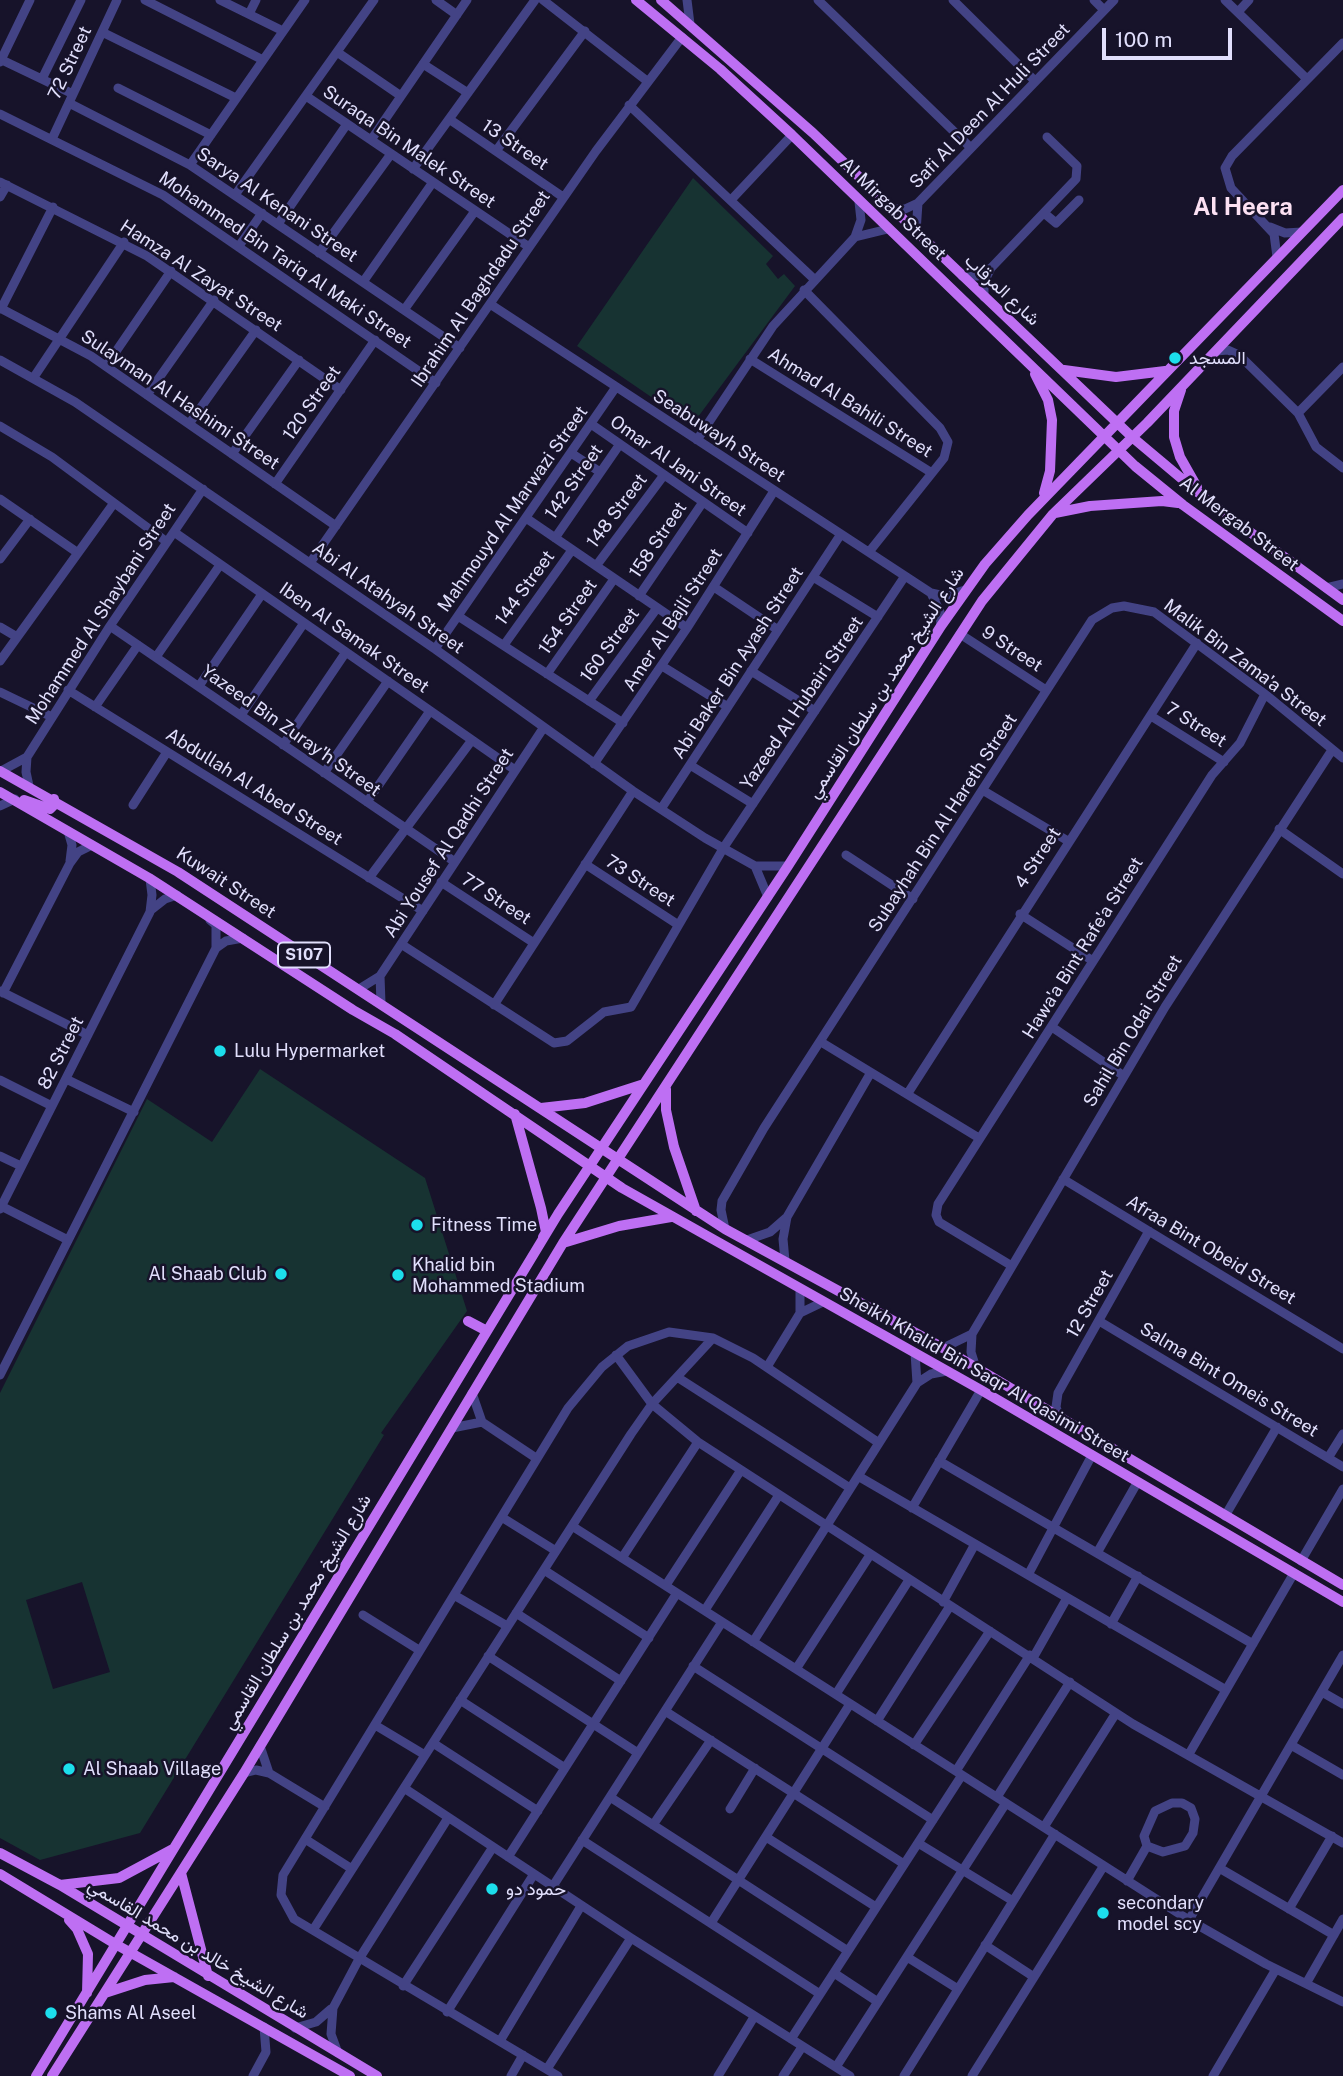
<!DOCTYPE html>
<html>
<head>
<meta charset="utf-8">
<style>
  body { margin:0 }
  #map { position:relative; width:1343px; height:2076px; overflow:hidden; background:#17132a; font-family:"Public Sans",sans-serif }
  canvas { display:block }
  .scale { position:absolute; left:1102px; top:28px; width:130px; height:32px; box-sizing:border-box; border:4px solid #e1dffc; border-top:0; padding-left:9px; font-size:21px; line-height:24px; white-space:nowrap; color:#e1dffc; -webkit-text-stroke:5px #17132a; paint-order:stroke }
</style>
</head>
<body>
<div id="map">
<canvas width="1343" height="2076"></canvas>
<div class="scale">100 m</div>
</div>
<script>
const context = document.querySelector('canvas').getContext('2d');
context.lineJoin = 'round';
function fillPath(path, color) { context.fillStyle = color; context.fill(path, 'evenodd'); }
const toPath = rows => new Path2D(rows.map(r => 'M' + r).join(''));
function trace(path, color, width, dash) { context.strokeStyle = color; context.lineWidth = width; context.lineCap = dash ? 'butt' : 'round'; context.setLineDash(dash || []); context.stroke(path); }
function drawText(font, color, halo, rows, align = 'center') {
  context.font = font + ' "Public Sans",Vazirmatn,sans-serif'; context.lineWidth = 5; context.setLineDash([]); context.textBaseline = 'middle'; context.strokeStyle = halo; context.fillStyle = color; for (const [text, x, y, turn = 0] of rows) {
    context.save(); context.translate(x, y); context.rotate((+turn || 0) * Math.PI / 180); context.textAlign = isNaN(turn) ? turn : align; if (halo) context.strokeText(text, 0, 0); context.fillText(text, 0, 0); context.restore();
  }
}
const green = toPath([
  [693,178,773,256,766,264,778,279,784,274,795,286,692,425,577,346],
  [260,1069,425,1178,467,1311,381,1433,384,1435,140,1833,40,1860,0,1838,0,1393,147,1099,212,1142],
  [82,1582,110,1672,53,1689,26,1600]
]);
const minor = toPath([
  [145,0,263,60],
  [220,0,283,31],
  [436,0,457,15],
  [543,0,647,81],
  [687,0,690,24],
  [818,0,971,148],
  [953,0,1035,81],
  [1094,0,1104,10],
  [1225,0,1307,79],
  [1238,12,1249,0],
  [249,14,256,0],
  [102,32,236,98],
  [337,52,401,96],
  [0,59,73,94],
  [0,62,30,0],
  [423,64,468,93],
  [42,79,81,0],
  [118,88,211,135],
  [306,96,529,247],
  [69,103,190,165,460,348],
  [629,105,814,279],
  [0,114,163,195,436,383],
  [449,119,563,197],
  [52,139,117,0],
  [371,140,467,0],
  [496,151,585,31],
  [190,165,305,0],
  [413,169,535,0],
  [0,182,147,256,341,390],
  [235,195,374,0],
  [0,197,7,185],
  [731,200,792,135],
  [892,209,905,209,918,203,1114,0],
  [1044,213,1056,223,1079,200],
  [278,224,347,124],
  [1270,227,1285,233,1302,232],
  [916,232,918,203],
  [855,237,888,229],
  [239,246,262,213],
  [319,253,391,154],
  [1277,257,1274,234,1231,188,1225,168,1232,156,1343,43],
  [962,276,977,276,991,268,1076,179,1077,166,1047,137],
  [363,282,433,182],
  [804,290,940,428,948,442,944,458,869,552],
  [984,297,984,282,990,270],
  [490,304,931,593,945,596,965,590],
  [0,308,91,356,336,526],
  [1,309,53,207],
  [404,310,475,211],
  [1216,351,1228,350,1239,355,1298,413,1316,447,1343,468],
  [750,359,932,473],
  [0,360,75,402,435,649,633,791,705,838,755,866,788,866],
  [106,366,171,271],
  [34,377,124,242],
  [147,395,214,300],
  [1298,413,1343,367],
  [189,424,256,330],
  [591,424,748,533],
  [0,426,52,457,167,542],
  [697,440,773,326,855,237,861,220,859,202],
  [571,453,600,472],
  [232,454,299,360],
  [275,484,375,340],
  [0,499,78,553],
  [526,518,687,628],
  [174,532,515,770],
  [555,538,620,444],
  [0,559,30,519],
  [310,563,596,151,682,37],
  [596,566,664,475],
  [813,577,878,617],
  [714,587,778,630],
  [1326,588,1343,584],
  [931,593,940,612,941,626],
  [639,596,703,502],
  [458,616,623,723],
  [110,626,455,862],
  [0,627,17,637],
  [960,634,1046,690],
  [504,645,572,550],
  [435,649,616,387],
  [156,657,220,565],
  [0,661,114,503],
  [662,666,728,707],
  [751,671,815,711],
  [547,674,614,579],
  [199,686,262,594],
  [68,690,423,911],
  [0,692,52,717],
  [589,701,657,608],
  [95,707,138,645],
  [241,715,304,623],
  [1151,716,1224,762],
  [283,745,346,652],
  [27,757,26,772,29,786],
  [594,764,687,628,774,491],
  [690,765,753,804],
  [1,771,27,757,110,626,203,489],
  [324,773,388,681],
  [984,791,1068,841],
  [367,802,430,711],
  [133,805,167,752],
  [0,806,15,799],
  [661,809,841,534],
  [1279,829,1343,874],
  [68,831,72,845,70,861],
  [846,855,913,899],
  [585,864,677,924],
  [755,866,768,897],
  [369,878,472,740],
  [441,882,534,943],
  [151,910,165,899,177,895],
  [1020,914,1093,961],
  [401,944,554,1043,567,1041,604,1012,631,1007,724,847,905,576],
  [216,948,226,941,243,938],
  [380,976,381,1003],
  [359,989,380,976,544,727],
  [0,991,88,1035],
  [3,993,70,863,78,852,92,845],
  [494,1005,633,791],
  [1052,1027,1124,1076],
  [821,1042,979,1138],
  [66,1079,134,1112],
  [0,1080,52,1106],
  [908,1093,1197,643],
  [0,1156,21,1166],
  [1063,1179,1343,1349],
  [1,1206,68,1240],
  [0,1209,150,912,152,895,150,879],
  [725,1229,721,1210,722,1201,764,1128,1092,620,1112,608,1124,606,1154,612,1265,694,1343,758],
  [747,1240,770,1232,786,1218],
  [785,1261,783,1239,787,1217,870,1074],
  [1012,1266,939,1222,936,1215,938,1204,1212,775,1240,743,1265,694],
  [800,1313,823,1302],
  [1099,1321,1343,1467],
  [943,1348,972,1334],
  [915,1353,917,1383],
  [616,1355,652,1404,698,1442,1133,1724,1343,1843],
  [767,1367,800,1313,800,1290],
  [976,1368,971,1352,972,1334,1165,1007,1332,750],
  [0,1375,216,948,216,925,210,920],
  [677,1377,850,1488],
  [472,1393,482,1422,536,1458],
  [1060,1418,1056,1407,1058,1393,1149,1231],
  [452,1428,482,1422],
  [1328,1458,1343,1434],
  [939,1461,1253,1644],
  [858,1476,1226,1690],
  [912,1508,981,1390],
  [1225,1516,1277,1427],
  [503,1518,556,1551],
  [572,1526,1189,1920,1266,1964,1343,2002],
  [1097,1553,1137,1483],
  [622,1558,698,1442],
  [1301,1561,1343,1489],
  [544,1570,649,1638],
  [1028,1575,1091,1457],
  [666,1585,741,1470],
  [454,1595,507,1626],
  [943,1602,975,1544],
  [705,1610,779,1495],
  [516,1613,621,1681],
  [363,1615,419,1650],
  [1111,1624,1138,1576],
  [753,1642,917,1383,931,1374,947,1371],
  [488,1656,638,1753],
  [1033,1658,1067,1598],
  [693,1666,933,1820],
  [796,1669,870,1555],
  [1322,1692,1343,1704],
  [836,1694,909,1580],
  [460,1700,565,1768],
  [665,1711,904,1864],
  [877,1721,950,1606],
  [375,1725,425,1755],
  [433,1743,538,1811],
  [914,1745,990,1631],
  [1291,1745,1343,1775],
  [260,1746,269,1773],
  [1189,1754,1294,1573],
  [956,1771,1030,1655],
  [244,1773,256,1770,269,1773,325,1807],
  [404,1788,631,1938,850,2076],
  [610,1797,848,1951],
  [997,1797,1070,1682],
  [730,1809,755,1768],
  [653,1825,711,1740],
  [1044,1827,1116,1713],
  [766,1837,876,1907],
  [305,1839,352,1869],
  [582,1840,820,1994],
  [918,1843,1013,1901],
  [508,1857,677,1593],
  [1221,1869,1334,1935],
  [1127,1881,1147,1846,1144,1836,1155,1811,1172,1803,1182,1803,1191,1808,1195,1819,1193,1833,1185,1846,1163,1852,1147,1846],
  [553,1886,722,1622],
  [1289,1909,1332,1836],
  [1189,1920,1343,1655],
  [711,1923,850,1704],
  [313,1930,631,1434,652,1404,713,1338],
  [985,1945,1034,1977],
  [907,1957,958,1989],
  [834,1973,878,2002],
  [1307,1982,1343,1919],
  [403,1986,493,1847],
  [447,2012,534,1874],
  [295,2028,316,2022,331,2009],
  [791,2039,962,1775],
  [500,2041,581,1906],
  [338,2053,331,2034,333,2008,359,1959,448,1818],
  [836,2067,1006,1803],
  [547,2069,631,1938],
  [253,2076,266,2052,264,2027],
  [511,2076,523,2055],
  [558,2076,294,1919,281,1895,283,1875,568,1408,602,1367,628,1346,669,1332,713,1338,753,1358,879,1443],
  [718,2076,754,2017],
  [783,2076,802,2047],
  [904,2076,1055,1834],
  [972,2076,1103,1867],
  [1213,2076,1276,1969]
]);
const major = toPath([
  [636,0,720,69,792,135,1135,466,1183,505,1343,621],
  [661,0,813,133,1132,437,1213,505,1343,600],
  [1064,370,1116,377,1165,371],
  [1035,374,1048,400,1052,420,1050,471,1044,493],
  [1181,390,1174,411,1174,437,1180,457,1197,487],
  [1055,513,1090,506,1162,501,1178,503],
  [0,771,178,872,725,1229,943,1348,1343,1585],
  [0,792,149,878,353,1010,395,1034,622,1188,981,1390,1343,1602],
  [24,800,50,809,55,804,54,799],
  [666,1089,666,1110,674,1147,696,1211],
  [541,1108,585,1103,644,1084],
  [515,1114,541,1208,546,1232,543,1237],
  [563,1243,619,1226,671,1217],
  [468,1321,487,1331],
  [0,1853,60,1885,377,2076],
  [181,1873,208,1976],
  [0,1874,117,1945,350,2076],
  [60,1885,119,1878,173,1849],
  [69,1920,77,1929,88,1954,87,1993],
  [105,1993,145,1980,174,1977],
  [36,2076,558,1214,788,866,941,626,985,564,1028,515,1343,190],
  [52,2076,244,1773,563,1243,982,601,1053,514,1147,423,1343,218]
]);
const markers = [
  [1175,358,7,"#1cdeec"],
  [220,1051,7,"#1cdeec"],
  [417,1225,7,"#1cdeec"],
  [281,1274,7,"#1cdeec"],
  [398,1275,7,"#1cdeec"],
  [69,1769,7,"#1cdeec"],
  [492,1889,7,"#1cdeec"],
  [1103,1913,7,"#1cdeec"],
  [51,2013,7,"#1cdeec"]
];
const shields = [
  [304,955,52]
];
const shieldNames = [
  ["S107",304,955]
];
const streetNames = [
  ["72 Street",70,63,-65],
  ["Safi Al Deen Al Huli Street",990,106,-46],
  ["13 Street",515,145,34],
  ["Suraqa Bin Malek Street",409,147,34],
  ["Sarya Al Kenani Street",277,205,34],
  ["Al Mirgab Street",893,209,44],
  ["Mohammed Bin Tariq Al Maki Street",285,260,34],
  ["Hamza Al Zayat Street",201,276,33],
  ["Ibrahim Al Baghdadu Street",481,289,-56],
  ["شارع المرقاب",1002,290,43],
  ["Sulayman Al Hashimi Street",180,400,34],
  ["120 Street",312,403,-55],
  ["Ahmad Al Bahili Street",850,403,32],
  ["Seabuwayh Street",719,436,33],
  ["Omar Al Jani Street",678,466,35],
  ["142 Street",574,482,-55],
  ["Mahmouyd Al Marwazi Street",513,509,-55],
  ["148 Street",617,511,-53],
  ["Al Mergab Street",1239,524,37],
  ["158 Street",658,540,-56],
  ["144 Street",525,588,-54],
  ["Abi Al Atahyah Street",388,598,35],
  ["Mohammed Al Shaybani Street",101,614,-57],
  ["154 Street",568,617,-55],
  ["Amer Al Bajli Street",673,620,-57],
  ["Iben Al Samak Street",354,638,35],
  ["160 Street",610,645,-54],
  ["9 Street",1012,649,33],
  ["Abi Baker Bin Ayash Street",738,663,-57],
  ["Malik Bin Zama'a Street",1245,663,37],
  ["شارع الشيخ محمد بن سلطان القاسمي",886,683,-57],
  ["Yazeed Al Hubairi Street",802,703,-56],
  ["7 Street",1196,725,32],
  ["Yazeed Bin Zuray'h Street",291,731,35],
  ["Abdullah Al Abed Street",254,787,32],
  ["Subayhah Bin Al Hareth Street",943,823,-57],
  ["Abi Yousef Al Qadhi Street",449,843,-57],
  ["4 Street",1038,858,-57],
  ["73 Street",640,881,33],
  ["Kuwait Street",226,883,33],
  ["77 Street",496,899,33],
  ["Hawa'a Bint Rafe'a Street",1083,948,-58],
  ["Sahil Bin Odai Street",1133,1031,-59],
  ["82 Street",61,1053,-63],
  ["Afraa Bint Obeid Street",1211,1250,31],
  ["12 Street",1090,1304,-60],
  ["Sheikh Khalid Bin Saqr Al Qasimi Street",984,1375,30],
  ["Salma Bint Omeis Street",1229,1380,31],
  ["شارع الشيخ محمد بن سلطان القاسمي",297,1612,-59],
  ["شارع الشيخ خالد بن محمد القاسمي",198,1949,31]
];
const poiNames = [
  ["المسجد",1189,358],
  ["Lulu Hypermarket",234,1051],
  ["Fitness Time",431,1225],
  ["Khalid bin",412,1265],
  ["Mohammed Stadium",412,1286],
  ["Al Shaab Club",267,1274,"right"],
  ["Al Shaab Village",83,1769],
  ["حمود دو",506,1889],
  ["secondary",1117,1903],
  ["model scy",1117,1924],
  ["Shams Al Aseel",65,2013]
];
const districtNames = [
  ["Al Heera",1243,208]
];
fillPath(green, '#173332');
trace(minor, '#434385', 9);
trace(major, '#be6ff3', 10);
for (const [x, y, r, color] of markers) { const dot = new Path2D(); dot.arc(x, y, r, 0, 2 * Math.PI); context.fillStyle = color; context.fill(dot); trace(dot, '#17132a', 2.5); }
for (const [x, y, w] of shields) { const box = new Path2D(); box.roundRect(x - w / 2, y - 12.5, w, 25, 5); context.fillStyle = '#17132a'; context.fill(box); trace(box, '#e1dffc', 2); }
drawText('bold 16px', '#e1dffc', null, shieldNames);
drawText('18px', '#e1dffc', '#17132a', streetNames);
drawText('18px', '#e1dffc', '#17132a', poiNames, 'left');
drawText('bold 24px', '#fce1f3', '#17132a', districtNames);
</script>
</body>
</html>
